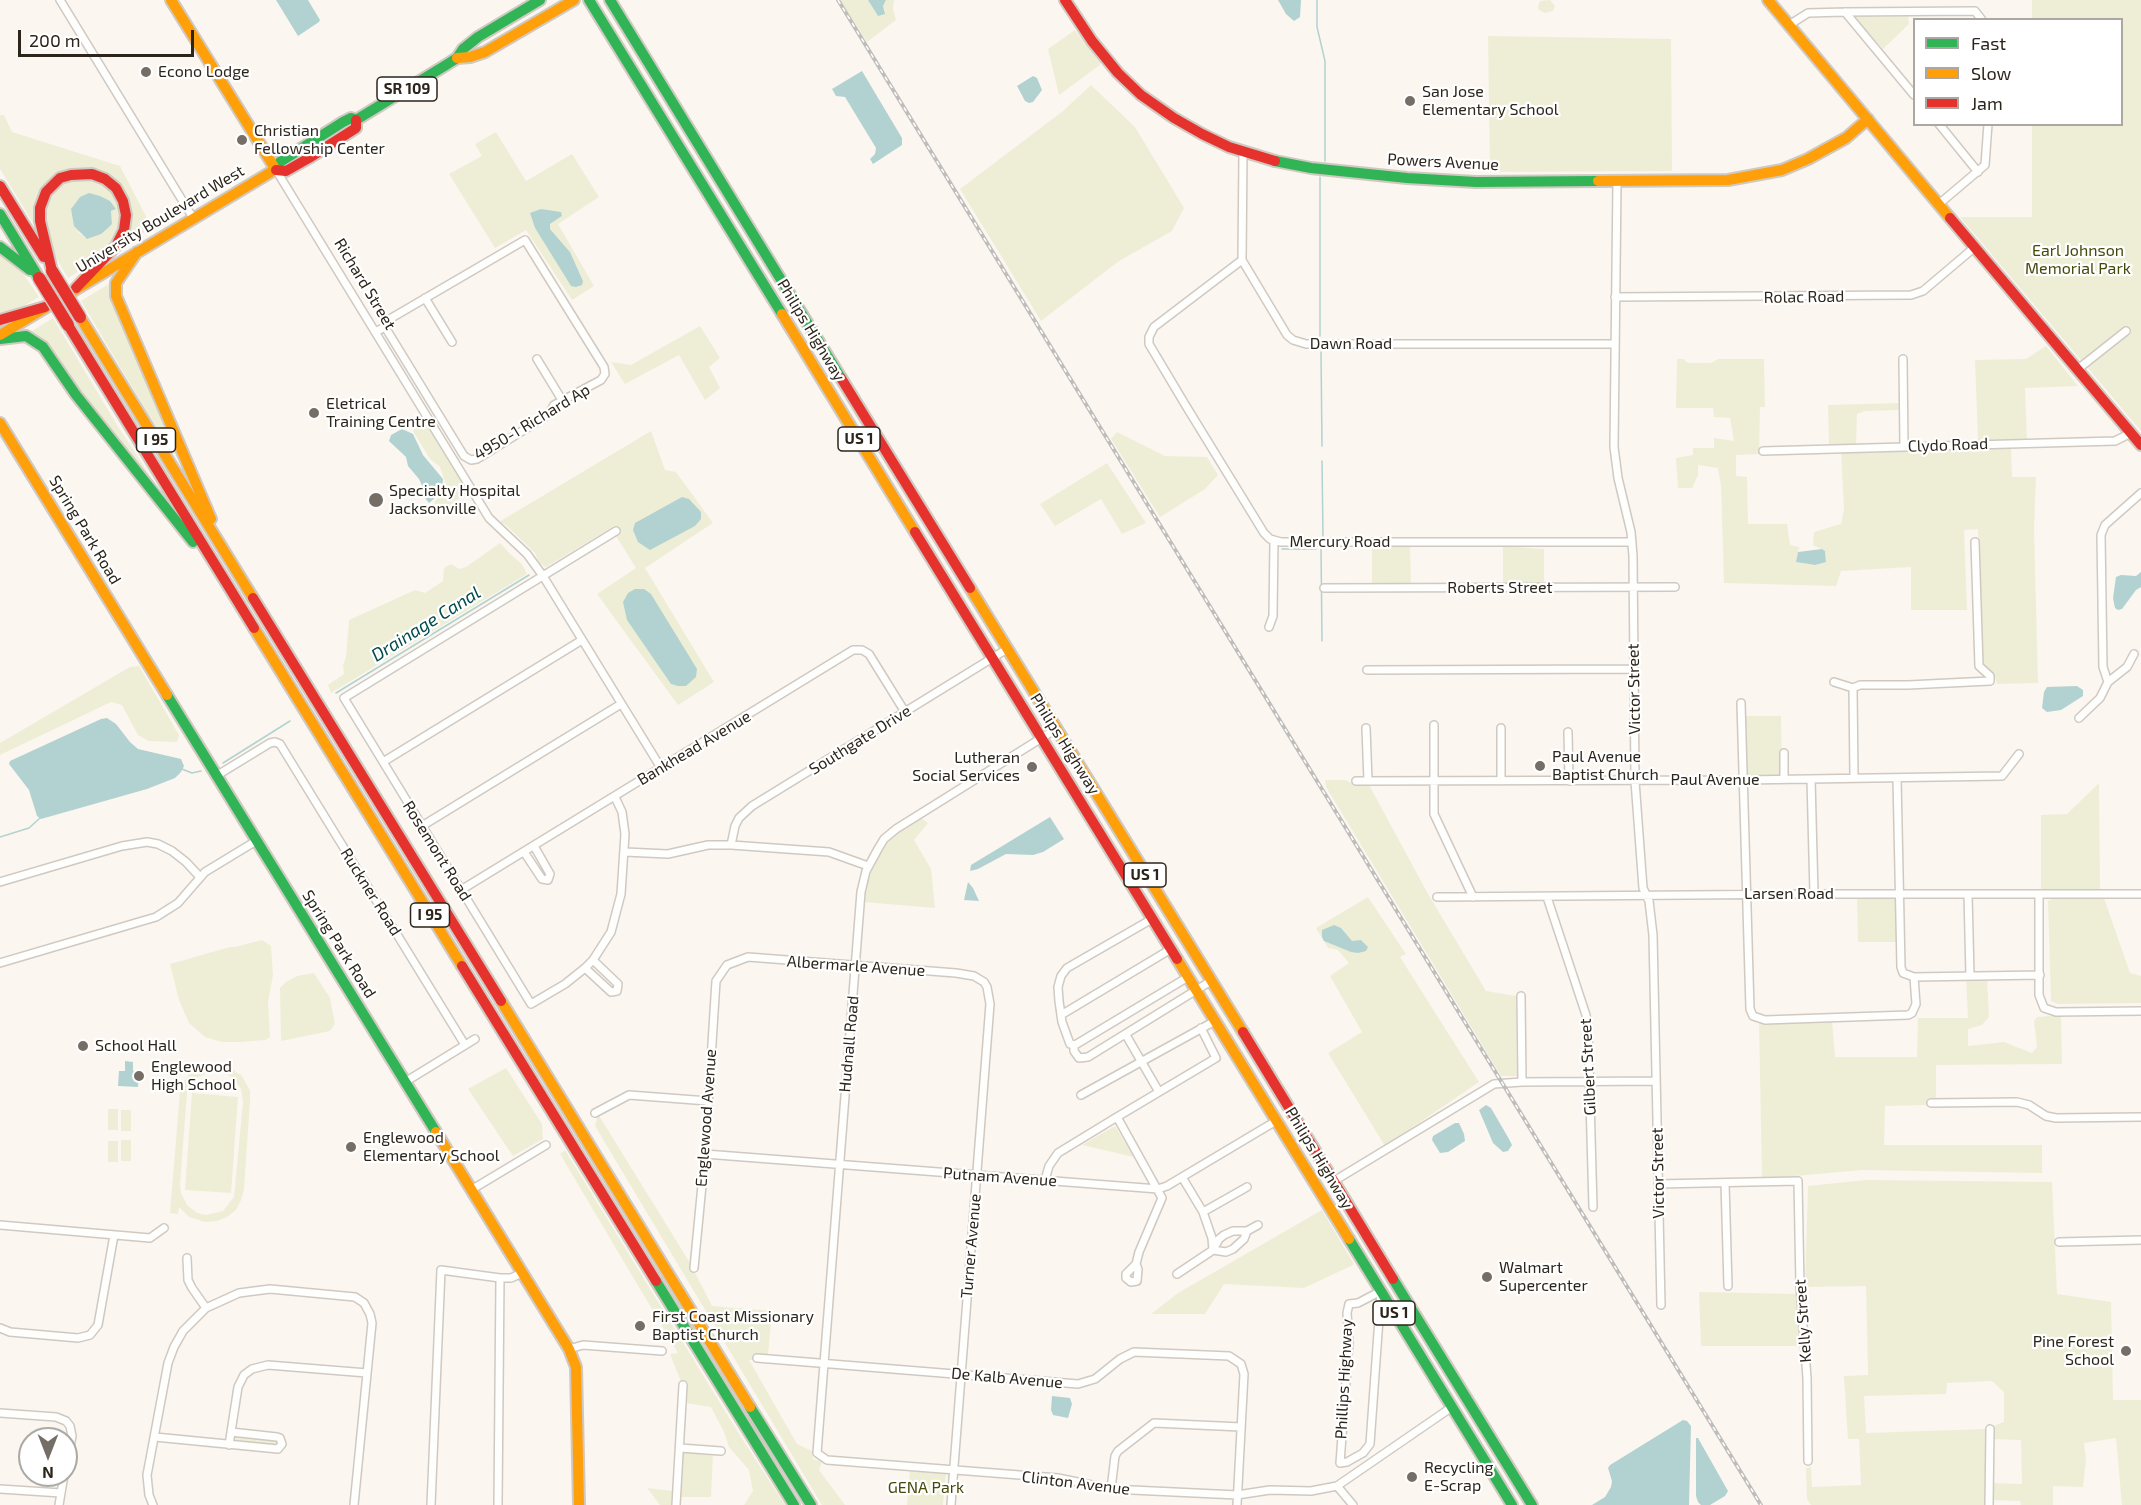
<!DOCTYPE html>
<html>
<head>
<meta charset="utf-8">
<style>
  body { margin:0 }
  #map { position:relative; width:2141px; height:1505px; overflow:hidden; background:#fbf6f0; font-family:"Exo 2",sans-serif }
  canvas { display:block }
  .legend { position:absolute; left:1913px; top:18px; width:210px; height:108px; box-sizing:border-box; background:#fff; border:2px solid #aba8a4; margin:0; padding:8px 10px; list-style:none; font-size:18px; color:#2c251b }
  .legend li { display:flex; align-items:center; gap:12px; height:30px }
  .legend b { width:30px; border:2px solid #aba8a4 }
  .north { position:absolute; left:18px; top:1427px; width:60px; height:60px; box-sizing:border-box; background:#fff; border:2px solid #aba8a4; border-radius:50%; rotate:180deg; font-size:16px; font-weight:700; line-height:24px; text-align:center; color:#2c251b }
  .north::after { content:''; display:block; margin:auto; width:21px; height:27px; background:#746e66; clip-path:polygon(50% 0,100% 100%,50% 72%,0 100%) }
  .scale { position:absolute; left:18px; top:30px; width:176px; height:27px; box-sizing:border-box; border:3px solid #2c251b; border-top:0; padding-left:8px; font-size:18px; line-height:21px; white-space:nowrap; color:#2c251b; -webkit-text-stroke:4px #fff; paint-order:stroke }
</style>
</head>
<body>
<div id="map">
<canvas width="2141" height="1505"></canvas>
<ul class="legend">
<li><b style="height:8px;background:#30b455"></b>Fast</li>
<li><b style="height:8px;background:#ff9f0a"></b>Slow</li>
<li><b style="height:8px;background:#e5322d"></b>Jam</li>
</ul>
<div class="north">N</div>
<div class="scale">200 m</div>
</div>
<script>
const context = document.querySelector('canvas').getContext('2d');
context.lineJoin = 'round';
function fillPath(path, color) { context.fillStyle = color; context.fill(path, 'evenodd'); }
const toPath = rows => new Path2D(rows.map(r => 'M' + r).join(''));
function trace(path, color, width, dash) { context.strokeStyle = color; context.lineWidth = width; context.lineCap = dash ? 'butt' : 'round'; context.setLineDash(dash || []); context.stroke(path); }
function drawText(font, color, halo, rows, align = 'center') {
  context.font = font + ' "Exo 2",sans-serif'; context.lineWidth = 4.5; context.setLineDash([]); context.textBaseline = 'middle'; context.strokeStyle = halo; context.fillStyle = color; for (const [text, x, y, turn = 0] of rows) {
    context.save(); context.translate(x, y); context.rotate((+turn || 0) * Math.PI / 180); context.textAlign = isNaN(turn) ? turn : align; if (halo) context.strokeText(text, 0, 0); context.fillText(text, 0, 0); context.restore();
  }
}
const green = toPath([
  [840,0,868,0,878,16,885,11,883,6,886,0,894,0,893,9,896,20,867,42],
  [1550,0,1555,6,1553,11,1545,13,1539,10,1538,7,1540,1],
  [2032,0,2141,0,2141,431,1960,217,2032,217,2032,125,2122,124,2122,20,2032,19],
  [1908,16,1909,24,1883,49,1854,17],
  [1075,30,1100,61,1100,65,1059,95,1048,49],
  [1488,36,1671,39,1672,171,1490,172],
  [1091,85,1135,127,1184,208,1172,231,1119,261,1041,321,960,189,1063,111],
  [0,115,4,115,12,132,120,166,152,228,120,246,130,216,99,172,49,183,35,226,0,169],
  [496,132,526,181,572,154,599,197,558,224,594,286,572,300,526,230,495,248,449,174,482,156,475,144],
  [530,213,562,216,550,224,550,229,570,252,583,281,571,285,535,228],
  [68,180,97,180,115,193,122,218,114,241,90,264,68,278,50,248,44,208,54,189],
  [110,201,112,224,105,231,86,238,78,232],
  [0,252,20,269,39,297,19,309,0,316],
  [112,282,181,464,148,414,81,301],
  [53,318,117,425,175,514,32,335,32,331],
  [700,326,720,358,709,367,720,388,705,400,679,355,625,384,611,362,631,365],
  [2046,346,2078,386,2025,388,2027,441,1978,441,1975,360,2026,359],
  [1677,359,1683,359,1688,363,1711,363,1718,359,1764,359,1765,407,1760,407,1759,454,1736,455,1736,476,1747,477,1748,524,1787,524,1790,545,1799,547,1797,562,1815,565,1826,561,1825,551,1813,545,1814,532,1841,524,1844,509,1841,451,2011,447,2012,477,2036,477,2034,529,2038,683,1997,684,1995,677,1986,669,1983,663,1978,529,1964,530,1967,610,1911,610,1911,567,1841,571,1836,586,1724,583,1721,486,1718,468,1698,465,1698,475,1692,488,1678,488,1676,458,1693,455,1693,448,1714,448,1714,438,1734,441,1730,418,1714,417,1713,408,1676,408],
  [1901,403,1900,410,1865,411,1857,414,1856,446,1829,446,1828,405],
  [418,421,427,423,467,488,464,496,453,502,449,511,440,514,433,513,435,501,447,488,440,467,430,459,413,431],
  [651,431,665,470,676,472,713,523,645,568,714,682,678,705,597,594,636,568,616,536,618,531,614,526,546,567,539,563,535,553,506,525,499,522],
  [1117,432,1165,456,1207,457,1218,475,1205,489,1160,517,1111,439],
  [1107,463,1146,523,1122,534,1101,499,1055,526,1040,504],
  [500,543,510,554,522,564,527,574,331,693,328,685,344,674,343,665,346,657,349,620,415,590,425,593,443,581,444,568,451,564,459,569,466,567],
  [1372,545,1410,545,1411,586,1372,587],
  [1503,546,1544,549,1544,586,1503,585],
  [139,666,179,735,177,742,149,741,138,735,122,705,111,702,0,755,0,743,130,667],
  [1744,716,1781,716,1782,776,1749,777,1746,776],
  [1325,780,1345,780,1356,785,1368,783,1428,894,1486,991,1516,996,1517,1076,1501,1076,1326,787],
  [2099,783,2100,890,2041,891,2041,815,2067,814],
  [921,818,928,823,914,840,931,869,935,908,863,902,867,883,878,855,893,836],
  [1368,897,1406,954,1400,957,1479,1082,1385,1146,1328,1053,1362,1032,1330,976,1349,963,1338,950,1328,948,1316,928],
  [1857,897,1896,898,1897,942,1858,942],
  [2056,897,2104,898,2130,973,2141,976,2141,1003,2058,1004,2051,1001,2048,901],
  [262,940,271,946,273,975,268,1002,270,1037,265,1040,240,1042,222,1042,205,1037,189,1023,179,1000,170,964,230,947,235,947],
  [314,973,330,998,335,1024,330,1031,281,1041,280,988,286,982,297,976],
  [1966,978,1987,978,1989,1017,1982,1025,1968,1029,1968,1046,2004,1042,2032,1053,2037,1047,2034,1021,2037,1017,2061,1015,2062,1064,1936,1065,1936,1099,1927,1100,1926,1105,1885,1106,1884,1145,2042,1145,2042,1173,1862,1170,1762,1179,1759,1021,1832,1020,1835,1057,1917,1057,1918,1018,1968,1018],
  [212,1064,228,1066,242,1076,250,1091,250,1102,244,1189,241,1200,236,1210,227,1217,217,1221,205,1222,189,1217,179,1207,178,1214,170,1213,180,1091,184,1081,191,1072,201,1066],
  [212,1071,225,1073,233,1078,241,1089,243,1102,234,1197,223,1211,206,1215,197,1213,187,1205,181,1193,180,1184,187,1093,196,1078],
  [506,1068,542,1124,543,1139,513,1156,468,1089],
  [192,1093,238,1097,231,1193,185,1190],
  [108,1109,118,1109,118,1130,108,1130],
  [121,1110,131,1110,131,1131,121,1131],
  [598,1114,690,1263,712,1306,772,1311,768,1355,755,1354,755,1360,749,1360,797,1444,812,1451,813,1459,822,1462,819,1470,845,1505,822,1505,595,1126],
  [1115,1126,1134,1157,1082,1145],
  [121,1140,131,1140,131,1161,121,1161],
  [108,1141,118,1141,118,1162,108,1162],
  [565,1150,741,1437,785,1505,744,1505,753,1491,749,1470,729,1447,724,1432,711,1407,686,1403,688,1382,681,1382,670,1354,678,1353,560,1154],
  [1866,1180,2052,1182,2057,1294,2111,1302,2113,1400,2141,1400,2141,1505,2122,1505,2116,1438,2084,1443,2086,1460,2083,1487,2053,1486,2053,1505,2021,1505,2020,1501,1992,1500,1992,1483,2022,1484,2021,1440,1992,1439,1993,1426,2004,1422,2004,1392,1992,1381,1947,1383,1946,1394,1864,1396,1866,1433,1986,1429,1986,1505,1811,1505,1807,1499,1806,1468,1811,1467,1812,1487,1861,1485,1859,1439,1848,1439,1844,1376,1868,1375,1866,1286,1805,1287,1808,1186],
  [1322,1210,1354,1264,1353,1265,1304,1288,1224,1284,1205,1314,1151,1314,1178,1293],
  [1699,1292,1798,1294,1801,1346,1701,1346],
  [239,1436,277,1440,279,1443,277,1445,237,1442,235,1438],
  [685,1452,713,1453,711,1497,679,1497,682,1454],
  [910,1470,946,1473,943,1505,907,1505],
  [647,1488,674,1491,672,1505,660,1505]
]);
const water = toPath([
  [276,0,308,0,320,20,319,22,298,36],
  [868,0,886,0,883,6,885,14,878,16],
  [1278,0,1301,0,1300,17,1294,21,1286,14],
  [862,71,902,138,902,145,873,164,870,159,875,154,876,148,845,97,836,96,832,89],
  [1033,76,1037,78,1042,90,1033,102,1029,103,1025,101,1017,86],
  [89,193,100,196,110,201,116,209,111,211,112,224,107,229,101,234,87,239,74,226,71,209,80,197],
  [541,209,561,212,562,216,550,224,550,229,570,252,583,281,582,285,576,287,571,286,535,228,530,213],
  [402,429,413,434,423,455,443,479,442,492,429,503,425,498,426,494,419,479,408,466,406,457,389,441,391,435],
  [682,497,689,499,701,512,701,519,695,526,650,550,638,542,633,530,635,523],
  [1822,549,1825,551,1826,562,1815,565,1796,562,1798,552],
  [2141,572,2141,587,2136,590,2122,609,2118,610,2115,608,2113,598,2116,577,2121,575,2136,576],
  [635,589,644,589,651,594,697,669,696,677,686,686,678,686,671,684,627,620,623,602,628,593],
  [2077,686,2083,690,2083,696,2061,710,2047,712,2042,708,2044,692,2047,687],
  [107,718,116,724,130,742,138,749,181,759,184,766,181,772,175,778,147,789,41,819,37,816,29,790,9,764,10,761,101,719],
  [1050,817,1064,839,1043,852,1033,855,1006,854,978,869,970,871,971,865],
  [968,882,973,888,979,901,964,900],
  [1334,925,1341,928,1352,941,1361,940,1368,947,1366,951,1358,953,1351,952,1324,941,1322,937,1322,930],
  [125,1061,133,1062,133,1071,139,1072,138,1087,118,1086,119,1071,125,1071],
  [1486,1105,1491,1108,1509,1139,1512,1145,1508,1151,1503,1152,1493,1143,1479,1110],
  [1455,1123,1459,1123,1464,1134,1465,1141,1448,1152,1440,1153,1432,1140,1433,1136],
  [1052,1396,1070,1398,1072,1404,1068,1418,1053,1415,1051,1410],
  [1683,1420,1687,1421,1691,1426,1689,1505,1592,1505,1605,1497,1611,1487,1612,1481,1608,1468,1610,1465],
  [1696,1438,1698,1438,1728,1491,1725,1496,1710,1505,1701,1505,1698,1502,1696,1496]
]);
const stream = toPath([
  [1317,0,1317,27,1325,61,1325,161],
  [1320,177,1320,336],
  [1321,352,1322,446],
  [1322,461,1323,536],
  [1321,548,1322,641],
  [1282,549,1316,549],
  [336,693,529,575],
  [223,763,290,721],
  [182,769,192,773,201,771],
  [0,837,29,828,40,818]
]);
const street = toPath([
  [60,0,193,218],
  [1845,12,1914,95],
  [1789,25,1808,13,1845,12,1975,11,1982,20],
  [1939,124,1978,172],
  [1243,152,1242,260,1287,335,1293,340,1306,344,1615,344],
  [276,170,489,518,527,554,543,576,661,768],
  [1617,182,1614,447,1618,478,1631,532,1633,556,1635,781,1643,888,1649,901,1653,935,1661,1305],
  [1939,204,1985,165,1988,124],
  [1242,260,1154,327,1149,337,1149,344,1186,406,1264,533,1270,539,1281,542,1632,542],
  [1615,297,1911,295,1923,291,1975,247],
  [425,298,452,342],
  [375,332,385,327,388,320,525,240,604,367,605,374,601,380,554,405,548,415,477,459,471,460,464,456,385,327],
  [537,359,562,400],
  [1903,359,1904,447],
  [2078,369,2126,331],
  [1763,451,2115,441,2131,433],
  [1324,588,1675,587],
  [1269,627,1273,616,1274,541],
  [1367,670,1634,669],
  [1834,682,1853,688,1860,685,1908,685,1990,681,1990,676,1979,666,1975,542],
  [2108,682,2103,667,2101,535,2105,525,2141,493],
  [1853,688,1854,778],
  [1741,703,1750,1009,1753,1016,1765,1020,1908,1015,1912,1013,1916,1004,1914,977],
  [2079,718,2100,698,2108,682,2127,667,2134,654],
  [1434,725,1434,814,1473,897],
  [1366,728,1368,781],
  [1501,728,1501,781],
  [1056,729,896,829,884,839,878,849,866,871,861,892,817,1453,827,1460,1058,1478,1111,1489,1237,1495,1270,1490,1311,1491,1337,1486,1452,1407],
  [1568,732,1569,781],
  [383,762,582,640],
  [216,776,270,743,275,742,280,744,465,1045],
  [1897,778,1901,967,1903,973,1914,977,2040,975],
  [1784,779,1784,753],
  [1811,779,1814,894],
  [1356,781,1744,780,2002,776,2019,754],
  [615,797,622,812,625,834,621,894,611,932,593,960,585,968,565,984,531,1004,344,698,616,531],
  [422,826,621,704],
  [731,845,735,826,739,818,752,806,1007,649],
  [524,852,542,879,548,880,550,874,534,846],
  [625,852,668,854,708,845,731,845,829,852,868,866],
  [0,882,122,846,147,842,158,844,172,851,186,862,200,877],
  [461,890,853,650,862,650,869,654,905,712],
  [1968,894,1970,976],
  [2039,894,2039,995,2044,1008,2056,1012,2141,1011],
  [1437,897,1814,894,2141,894],
  [1547,897,1586,1015,1588,1028,1593,1207],
  [1152,919,1067,968,1061,976,1058,987,1059,1001,1062,1022,1070,1044,1075,1045,1188,977],
  [0,963,156,917,178,903,205,872,256,841],
  [585,968,611,992,617,991,618,984,593,960],
  [1521,996,1522,1082],
  [1061,1015,1171,949],
  [1126,1035,1159,1092],
  [1074,1045,1074,1051,1079,1058,1088,1057,1211,981],
  [405,1082,475,1039],
  [1081,1095,1215,1021],
  [1931,1103,2017,1102,2029,1105,2046,1116,2056,1118,2141,1117],
  [595,1113,629,1095,708,1101],
  [1117,1117,1216,1058,1201,1028],
  [705,1154,1158,1189,1167,1186,1276,1121],
  [1182,1177,1203,1212,1212,1238,1213,1250],
  [1045,1180,1049,1166,1058,1153,1117,1117,1162,1198,1139,1252,1136,1264,1126,1274,1126,1278,1131,1282,1137,1281,1138,1269,1136,1264],
  [1334,1181,1494,1084,1522,1082,1656,1081],
  [1725,1183,1728,1286],
  [1658,1184,1798,1181,1800,1286,1807,1378,1808,1461],
  [471,1190,546,1145],
  [1203,1212,1247,1187],
  [0,1225,150,1238,164,1228],
  [2059,1242,2141,1240],
  [1214,1248,1219,1239,1224,1235,1233,1231,1247,1231],
  [187,1258,188,1280,192,1288,206,1308],
  [694,1268,705,1154,716,981,727,965,748,957,956,973,974,976,984,982,987,987,990,1004,951,1505],
  [1177,1274,1213,1250,1226,1252,1233,1249,1244,1239,1247,1231,1258,1225],
  [1381,1291,1370,1444,1363,1453,1347,1462,1340,1463,1349,1342,1347,1313,1349,1304,1358,1303,1381,1291],
  [0,1328,10,1332,78,1338,90,1335,98,1325,114,1235],
  [569,1349,583,1345,662,1351],
  [757,1358,1078,1384,1095,1379,1120,1359,1134,1352,1229,1356,1241,1364,1244,1374,1237,1505],
  [0,1413,56,1417,66,1421,70,1426,72,1436,66,1466],
  [155,1437,278,1449,282,1444,280,1438,277,1437,231,1432],
  [229,1445,238,1387,244,1375,252,1369,268,1365,367,1373],
  [680,1448,721,1451],
  [1337,1486,1353,1505],
  [0,1489,61,1493],
  [1111,1489,1115,1456,1118,1451,1154,1423,1241,1427],
  [59,1505,64,1475],
  [153,1505,149,1495,147,1475,168,1363,174,1347,183,1331,206,1308,239,1293,270,1289,355,1297,364,1303,370,1314,372,1323,354,1505],
  [431,1505,441,1270,500,1278,511,1278,522,1273],
  [498,1505,500,1278],
  [676,1505,683,1385],
  [1989,1505,1990,1429]
]);
const fast = toPath([
  [589,0,782,314],
  [610,0,841,378],
  [1275,161,1311,168,1407,178,1476,182,1598,181],
  [276,169,280,162,343,122,351,118,356,120,446,65,457,58,463,49,478,37,540,0],
  [0,214,39,278],
  [0,247,30,270],
  [0,339,26,336,43,347,76,395,193,542],
  [167,695,436,1132],
  [1349,1239,1512,1505],
  [1393,1279,1532,1505],
  [656,1281,794,1505],
  [750,1407,811,1505]
]);
const slow = toPath([
  [171,0,276,170],
  [1768,0,1950,218],
  [457,58,470,57,485,52,574,0],
  [1598,181,1728,180,1782,170,1808,159,1846,138,1868,119],
  [137,252,116,283,116,296,211,519],
  [782,314,915,532],
  [80,317,253,598],
  [0,335,276,169],
  [0,423,167,695],
  [970,588,1243,1032],
  [254,628,462,966],
  [1177,959,1349,1239],
  [501,1001,750,1407],
  [436,1132,569,1349,576,1367,579,1505]
]);
const jam = toPath([
  [1065,0,1092,41,1118,73,1141,95,1174,118,1202,134,1229,147,1275,161],
  [276,170,286,171,309,158,356,128,356,120],
  [0,186,44,257],
  [1950,218,2141,445],
  [52,271,40,221,40,208,46,192,60,178,71,175,92,174,105,179,116,188,123,201,126,215,124,230,116,246,76,288],
  [0,320,45,307],
  [68,325,254,628],
  [841,378,970,588],
  [915,532,1177,959],
  [253,598,501,1001],
  [462,966,656,1281],
  [1243,1032,1393,1279]
]);
const rail = toPath([
  [838,0,1761,1505]
]);
const jamBridge = toPath([
  [52,271,80,317],
  [39,278,68,325]
]);
const markers = [
  [146,72,6,"#746e66"],
  [1410,101,6,"#746e66"],
  [242,140,6,"#746e66"],
  [314,413,6,"#746e66"],
  [376,500,8,"#746e66"],
  [1540,766,6,"#746e66"],
  [1032,767,6,"#746e66"],
  [83,1046,6,"#746e66"],
  [139,1076,6,"#746e66"],
  [351,1147,6,"#746e66"],
  [1487,1277,6,"#746e66"],
  [640,1326,6,"#746e66"],
  [2126,1351,6,"#746e66"],
  [1412,1477,6,"#746e66"]
];
const shields = [
  [407,89,60],
  [859,439,42],
  [156,440,39],
  [1145,875,42],
  [430,915,39],
  [1394,1313,42]
];
const shieldNames = [
  ["SR 109",407,89],
  ["US 1",859,439],
  ["I 95",156,440],
  ["US 1",1145,875],
  ["I 95",430,915],
  ["US 1",1394,1313]
];
const poiNames = [
  ["Econo Lodge",158,72],
  ["San Jose",1422,92],
  ["Elementary School",1422,110],
  ["Christian",254,131],
  ["Fellowship Center",254,149],
  ["Eletrical",326,404],
  ["Training Centre",326,422],
  ["Specialty Hospital",389,491],
  ["Jacksonville",389,509],
  ["Paul Avenue",1552,757],
  ["Baptist Church",1552,775],
  ["Lutheran",1020,758,"right"],
  ["Social Services",1020,776,"right"],
  ["School Hall",95,1046],
  ["Englewood",151,1067],
  ["High School",151,1085],
  ["Englewood",363,1138],
  ["Elementary School",363,1156],
  ["Walmart",1499,1268],
  ["Supercenter",1499,1286],
  ["First Coast Missionary",652,1317],
  ["Baptist Church",652,1335],
  ["Pine Forest",2114,1342,"right"],
  ["School",2114,1360,"right"],
  ["Recycling",1424,1468],
  ["E-Scrap",1424,1486]
];
const streetNames = [
  ["Powers Avenue",1443,162,3],
  ["University Boulevard West",160,219,-31],
  ["Richard Street",365,284,59],
  ["Rolac Road",1804,297,-1],
  ["Philips Highway",811,330,59],
  ["Dawn Road",1351,344],
  ["4950-1 Richard Ap",532,422,-31],
  ["Clydo Road",1948,445,-2],
  ["Spring Park Road",85,530,59],
  ["Mercury Road",1340,542],
  ["Roberts Street",1500,588],
  ["Victor Street",1634,689,-91],
  ["Southgate Drive",860,740,-32],
  ["Philips Highway",1065,744,58],
  ["Bankhead Avenue",694,748,-31],
  ["Paul Avenue",1715,780],
  ["Rosemont Road",437,851,58],
  ["Ruckner Road",371,892,58],
  ["Larsen Road",1789,894],
  ["Spring Park Road",339,944,58],
  ["Albermarle Avenue",856,966,4],
  ["Hudnall Road",849,1044,-85],
  ["Gilbert Street",1588,1067,-93],
  ["Englewood Avenue",706,1118,-86],
  ["Philips Highway",1319,1158,59],
  ["Victor Street",1658,1173,-91],
  ["Putnam Avenue",1000,1177,4],
  ["Turner Avenue",971,1246,-85],
  ["Kelly Street",1803,1321,-94],
  ["De Kalb Avenue",1007,1378,5],
  ["Phillips Highway",1344,1379,-87],
  ["Clinton Avenue",1076,1483,7]
];
const parkNames = [
  ["Earl Johnson",2078,251],
  ["Memorial Park",2078,269],
  ["GENA Park",926,1488]
];
const waterNames = [
  ["Drainage Canal",426,624,-32]
];
fillPath(green, '#eeeed7');
fillPath(water, '#b2d2d1');
trace(stream, '#b2d2d1', 1.5);
trace(street, '#d0c9c2', 10);
trace(fast, '#d0c9c2', 14);
trace(slow, '#d0c9c2', 14);
trace(jam, '#d0c9c2', 14);
trace(street, '#fefefd', 7);
trace(fast, '#30b455', 10);
trace(slow, '#ff9f0a', 10);
trace(jam, '#e5322d', 10);
trace(rail, '#bfbdba', 4);
trace(rail, '#fff', 1.5, [4.5]);
trace(jamBridge, '#d0c9c2', 15, []);
trace(jamBridge, '#e5322d', 12);
for (const [x, y, r, color] of markers) { const dot = new Path2D(); dot.arc(x, y, r, 0, 2 * Math.PI); context.fillStyle = color; context.fill(dot); trace(dot, '#fff', 2); }
for (const [x, y, w] of shields) { const box = new Path2D(); box.roundRect(x - w / 2, y - 12, w, 24, 4.5); context.fillStyle = '#fff'; context.fill(box); trace(box, '#2c251b', 1.5); }
drawText('bold 15px', '#2c251b', null, shieldNames);
drawText('16px', '#2c251b', '#fff', poiNames, 'left');
drawText('16px', '#2c251b', '#fff', streetNames);
drawText('16px', '#46490a', '#fff', parkNames);
drawText('italic 18px', '#004a4d', '#fff', waterNames);
</script>
</body>
</html>
